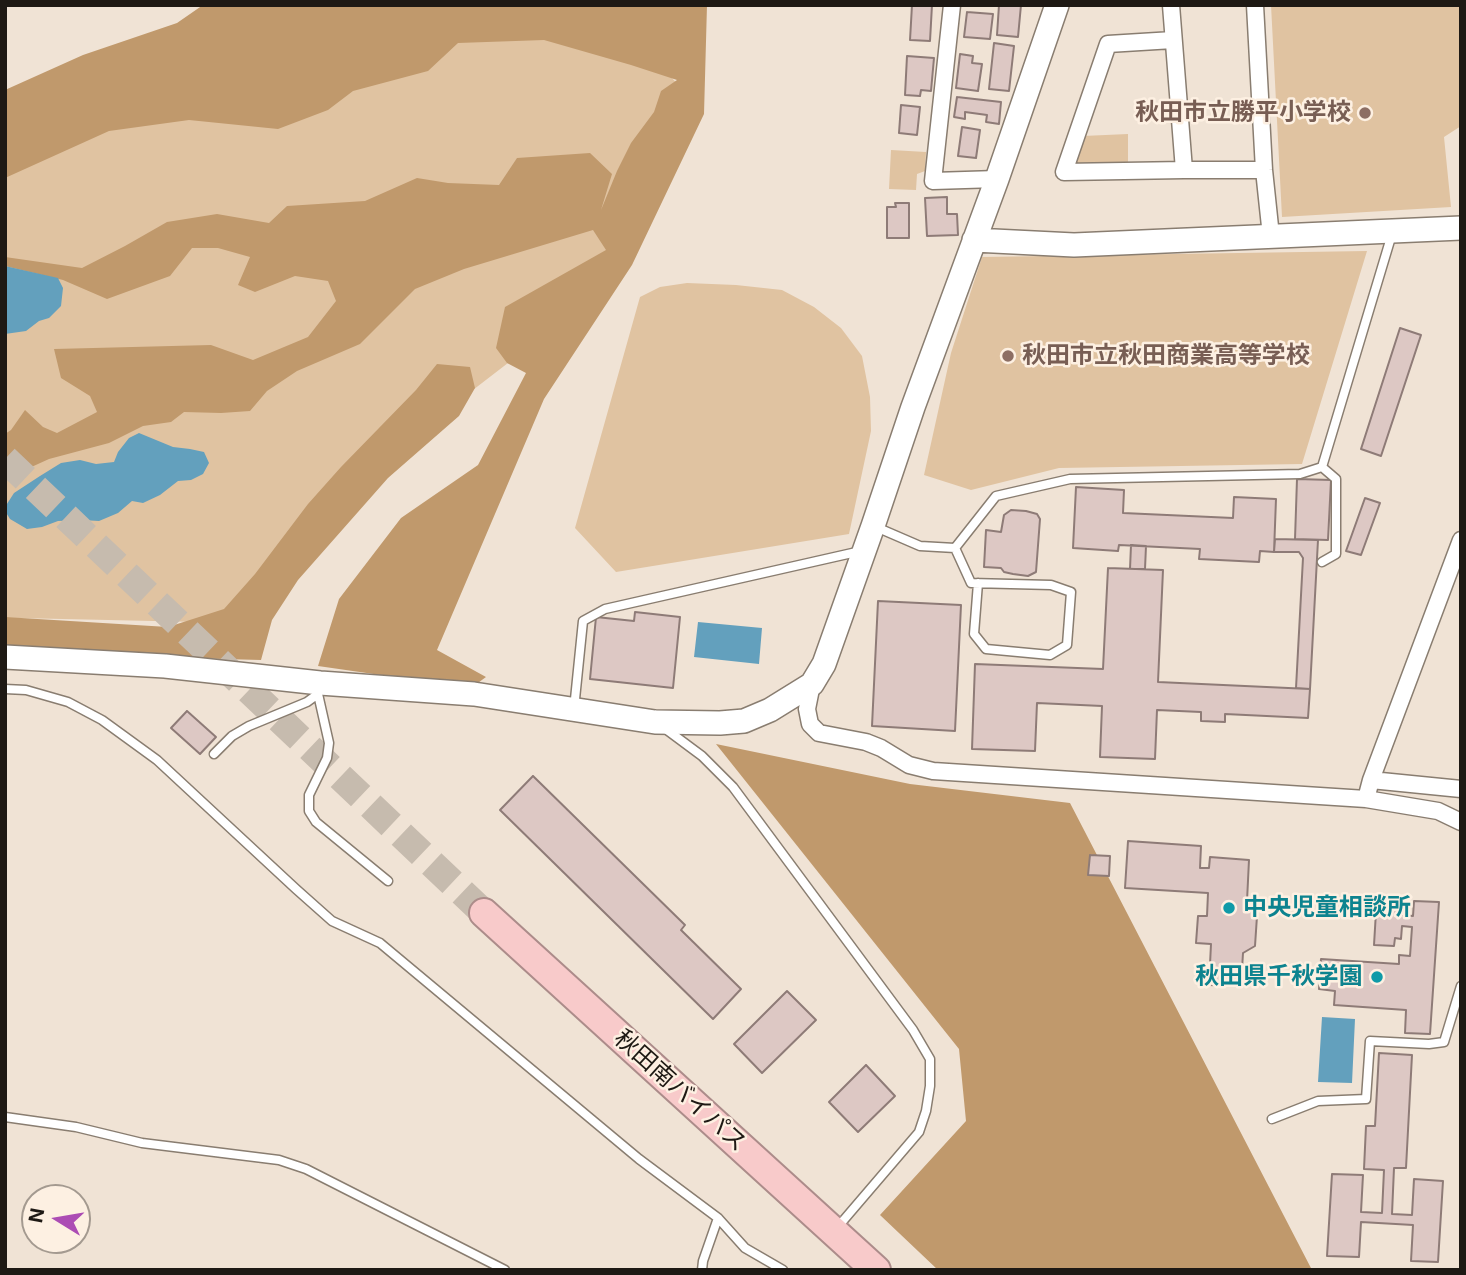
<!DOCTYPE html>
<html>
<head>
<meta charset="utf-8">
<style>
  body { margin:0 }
  #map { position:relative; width:1466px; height:1275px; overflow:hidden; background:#f0e3d5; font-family:Inter,sans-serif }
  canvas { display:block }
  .frame { position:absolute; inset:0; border:7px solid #1e1914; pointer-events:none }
  .north { position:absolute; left:21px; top:1184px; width:70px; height:70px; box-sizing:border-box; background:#fdf0e2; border:2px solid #a49a90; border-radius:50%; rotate:281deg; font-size:19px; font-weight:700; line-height:28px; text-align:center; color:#1e1914 }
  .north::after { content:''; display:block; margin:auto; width:24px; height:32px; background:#ac4cb4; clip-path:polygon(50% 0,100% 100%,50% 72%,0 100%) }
</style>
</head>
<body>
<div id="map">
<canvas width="1466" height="1275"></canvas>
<div class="frame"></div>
<div class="north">N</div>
</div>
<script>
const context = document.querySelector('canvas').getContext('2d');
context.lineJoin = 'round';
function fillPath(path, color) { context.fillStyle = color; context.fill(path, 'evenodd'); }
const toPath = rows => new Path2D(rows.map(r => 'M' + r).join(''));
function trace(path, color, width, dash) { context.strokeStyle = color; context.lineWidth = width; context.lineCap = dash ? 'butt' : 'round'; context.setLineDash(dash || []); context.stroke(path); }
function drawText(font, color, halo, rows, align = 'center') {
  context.font = font + ' Inter,"Noto Sans JP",sans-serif'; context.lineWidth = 5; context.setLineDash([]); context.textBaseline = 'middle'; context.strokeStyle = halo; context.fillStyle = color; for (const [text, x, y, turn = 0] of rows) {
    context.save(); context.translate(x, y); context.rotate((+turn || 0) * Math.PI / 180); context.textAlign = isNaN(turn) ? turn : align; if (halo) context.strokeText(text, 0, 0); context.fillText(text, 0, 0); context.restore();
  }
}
const green = toPath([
  [1271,5,1461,5,1461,126,1444,137,1451,207,1282,217],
  [499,10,625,24,686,94,608,286,369,470,245,623,17,618,5,619,5,137],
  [1128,134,1128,165,1074,165,1083,136],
  [891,150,926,152,925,171,917,174,916,190,889,189],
  [1367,251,1302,464,1059,468,971,490,924,475,951,353,982,257],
  [687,283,736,285,782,290,814,307,841,328,862,356,870,397,871,431,849,534,616,572,575,528,640,297,660,287]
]);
const forest = toPath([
  [203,5,707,5,704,114,632,265,544,399,437,650,486,677,471,688,318,666,339,599,401,518,478,465,526,373,507,363,496,348,505,307,606,250,593,230,464,269,415,289,360,344,297,371,267,391,250,411,221,413,184,412,171,422,143,426,109,443,49,459,5,479,5,434,11,430,25,410,43,427,57,433,97,412,90,396,61,378,54,349,211,345,253,360,308,337,336,301,328,281,295,276,255,292,238,285,250,257,218,248,192,248,170,276,107,299,63,280,5,266,5,257,82,268,125,246,167,222,217,214,269,223,287,206,365,201,417,178,448,183,499,185,517,158,590,153,612,174,601,210,617,171,631,143,654,112,661,91,677,80,631,65,544,40,458,43,428,71,353,91,328,110,278,129,189,120,109,131,5,178,5,90,83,55,177,23],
  [437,364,470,367,475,388,459,416,388,478,298,580,272,620,261,660,148,657,5,645,5,617,168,627,224,609,255,574,308,504,341,467,416,390],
  [716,744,910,784,1070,803,1312,1270,938,1270,880,1215,966,1121,959,1049]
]);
const water = toPath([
  [5,266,58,278,63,288,61,306,49,318,39,321,26,331,5,334],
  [139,433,173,447,190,449,204,452,209,463,203,474,191,480,178,481,160,495,143,503,132,501,118,513,99,521,82,520,58,521,42,527,27,529,10,519,5,511,5,507,14,493,40,476,61,463,80,460,96,464,114,462,118,452,129,438],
  [698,622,762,628,759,664,694,657],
  [1322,1017,1355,1019,1352,1083,1318,1082]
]);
const building = toPath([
  [912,5,932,5,930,41,910,40,912,5],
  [999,5,1021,5,1018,37,997,35,999,5],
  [967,12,993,14,990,39,964,37,967,12],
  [994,43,1014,46,1009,91,989,89,994,43],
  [960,54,973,56,972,63,982,64,978,91,956,88,960,54],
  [907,56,934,58,931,91,921,90,920,96,905,95,907,56],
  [957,97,1001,102,999,124,986,122,987,115,965,112,965,119,954,117,957,97],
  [901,105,920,107,917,135,899,133,901,105],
  [962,127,980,130,976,158,958,156,962,127],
  [947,197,947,214,957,214,958,235,927,236,925,198,947,197],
  [895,203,909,203,909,238,887,238,887,207,896,207,895,203],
  [1400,328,1421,335,1381,456,1361,449,1400,328],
  [1297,479,1331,480,1328,540,1295,539,1297,479],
  [1076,487,1124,490,1123,513,1233,518,1234,497,1276,499,1274,552,1260,551,1259,562,1199,559,1200,549,1119,545,1118,551,1073,548,1076,487],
  [1365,498,1380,503,1361,555,1346,551,1365,498],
  [1011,510,1026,511,1037,514,1040,519,1036,572,1028,576,1013,574,1004,572,1001,568,984,567,986,530,1001,532,1004,515,1011,510],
  [1275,539,1318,540,1310,689,1296,688,1303,558,1299,552,1274,552,1275,539],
  [1131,545,1146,546,1145,569,1130,569,1131,545],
  [1108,568,1163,570,1158,682,1310,689,1308,718,1225,714,1225,722,1201,721,1201,712,1157,710,1155,759,1100,757,1102,706,1037,703,1035,751,972,749,975,664,1103,669,1108,568],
  [878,601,961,605,955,731,872,726,878,601],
  [635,612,680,617,673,688,590,679,596,617,634,621,635,612],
  [187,711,216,737,200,754,171,728,187,711],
  [533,776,685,925,681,930,741,989,713,1019,500,810,533,776],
  [1128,841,1201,846,1200,868,1209,868,1210,857,1249,860,1247,901,1257,916,1255,946,1243,953,1241,986,1209,985,1211,944,1196,943,1198,916,1207,916,1208,893,1125,888,1128,841],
  [1090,855,1110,856,1109,876,1088,875,1090,855],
  [1377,895,1404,897,1403,915,1413,916,1414,901,1439,902,1430,1034,1405,1033,1406,1010,1334,1005,1335,991,1319,989,1321,959,1399,964,1399,955,1410,956,1412,927,1402,926,1401,939,1395,938,1394,946,1374,945,1377,895],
  [787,991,816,1020,762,1073,734,1044,787,991],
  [1379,1053,1412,1055,1406,1168,1394,1168,1392,1214,1412,1215,1414,1179,1443,1181,1438,1262,1411,1261,1413,1225,1361,1222,1359,1257,1327,1256,1332,1174,1363,1175,1361,1212,1382,1213,1384,1170,1364,1169,1366,1126,1375,1126,1379,1053],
  [866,1065,895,1096,858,1132,829,1102,866,1065]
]);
const highwayTunnel = toPath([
  [5,459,484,913]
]);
const lane = toPath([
  [876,527,920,546,955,548,996,496,1070,479,1300,474,1322,467,1392,234],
  [955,548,971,583,1051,585,1071,592,1067,645,1050,655,986,649,974,634,978,583],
  [1322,562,1336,554,1336,479,1322,467],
  [320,686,318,694,329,743,327,758,309,795,309,811,316,822,388,881],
  [5,689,26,690,68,702,102,720,157,760,296,889,332,921,380,943,639,1159,718,1218,745,1248,783,1270],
  [574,709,583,621,605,609,861,551],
  [663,727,702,756,733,787,913,1030,930,1059,930,1086,926,1111,919,1132,836,1229],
  [214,754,232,736,249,726,307,702,318,694],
  [5,1117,76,1127,142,1143,279,1160,306,1169,505,1270],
  [1272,1119,1318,1101,1366,1099,1370,1041,1429,1044,1444,1042,1461,986],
  [702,1270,703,1261,718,1218]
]);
const street = toPath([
  [952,5,933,181,997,179],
  [1171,5,1184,170,1064,172,1108,44,1173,40],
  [1255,5,1264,170,1271,236],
  [1184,170,1264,170],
  [812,684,807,709,810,724,819,733,866,742,881,748,909,765,933,771,1366,799,1438,811,1461,822],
  [1371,780,1461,789],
  [1366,799,1371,780,1461,540]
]);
const secondary = toPath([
  [974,240,1074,245,1461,228],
  [5,657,165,666,320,683,474,694,655,722,720,723,744,721,770,710,812,684,824,664,873,526,913,407,997,179,1057,5]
]);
const highway = toPath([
  [484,913,876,1270]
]);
const markers = [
  [1365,113,7,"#8d6e63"],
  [1008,356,7,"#8d6e63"],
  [1229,908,7,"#0f9aa8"],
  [1377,977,7,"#0f9aa8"]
];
const educationNames = [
  ["秋田市立勝平小学校",1351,113],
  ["秋田市立秋田商業高等学校",1022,356,"left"]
];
const cultureNames = [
  ["中央児童相談所",1243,908],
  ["秋田県千秋学園",1363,977,"right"]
];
const streetNames = [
  ["秋田南バイパス",680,1091,42]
];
fillPath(green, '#e0c3a1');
fillPath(forest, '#c0996c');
fillPath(water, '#63a0bd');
fillPath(building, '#ddc8c4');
trace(building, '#8e7b77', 2);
trace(highwayTunnel, '#c6bbae', 28, [28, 14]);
trace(lane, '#897d70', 11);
trace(street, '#897d70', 19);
trace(secondary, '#897d70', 26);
trace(highway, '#ac8c8a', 32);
trace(lane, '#fff', 8);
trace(street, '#fff', 16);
trace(secondary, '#fff', 23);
trace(highway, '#f8caca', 28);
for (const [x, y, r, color] of markers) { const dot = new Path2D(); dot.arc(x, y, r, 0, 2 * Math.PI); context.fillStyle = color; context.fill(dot); trace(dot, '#fdf0e2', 2.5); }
drawText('bold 24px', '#785e54', '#fdf0e2', educationNames, 'right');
drawText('bold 24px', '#0d838f', '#fdf0e2', cultureNames, 'left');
drawText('24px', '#1e1914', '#fdf0e2', streetNames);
</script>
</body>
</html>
